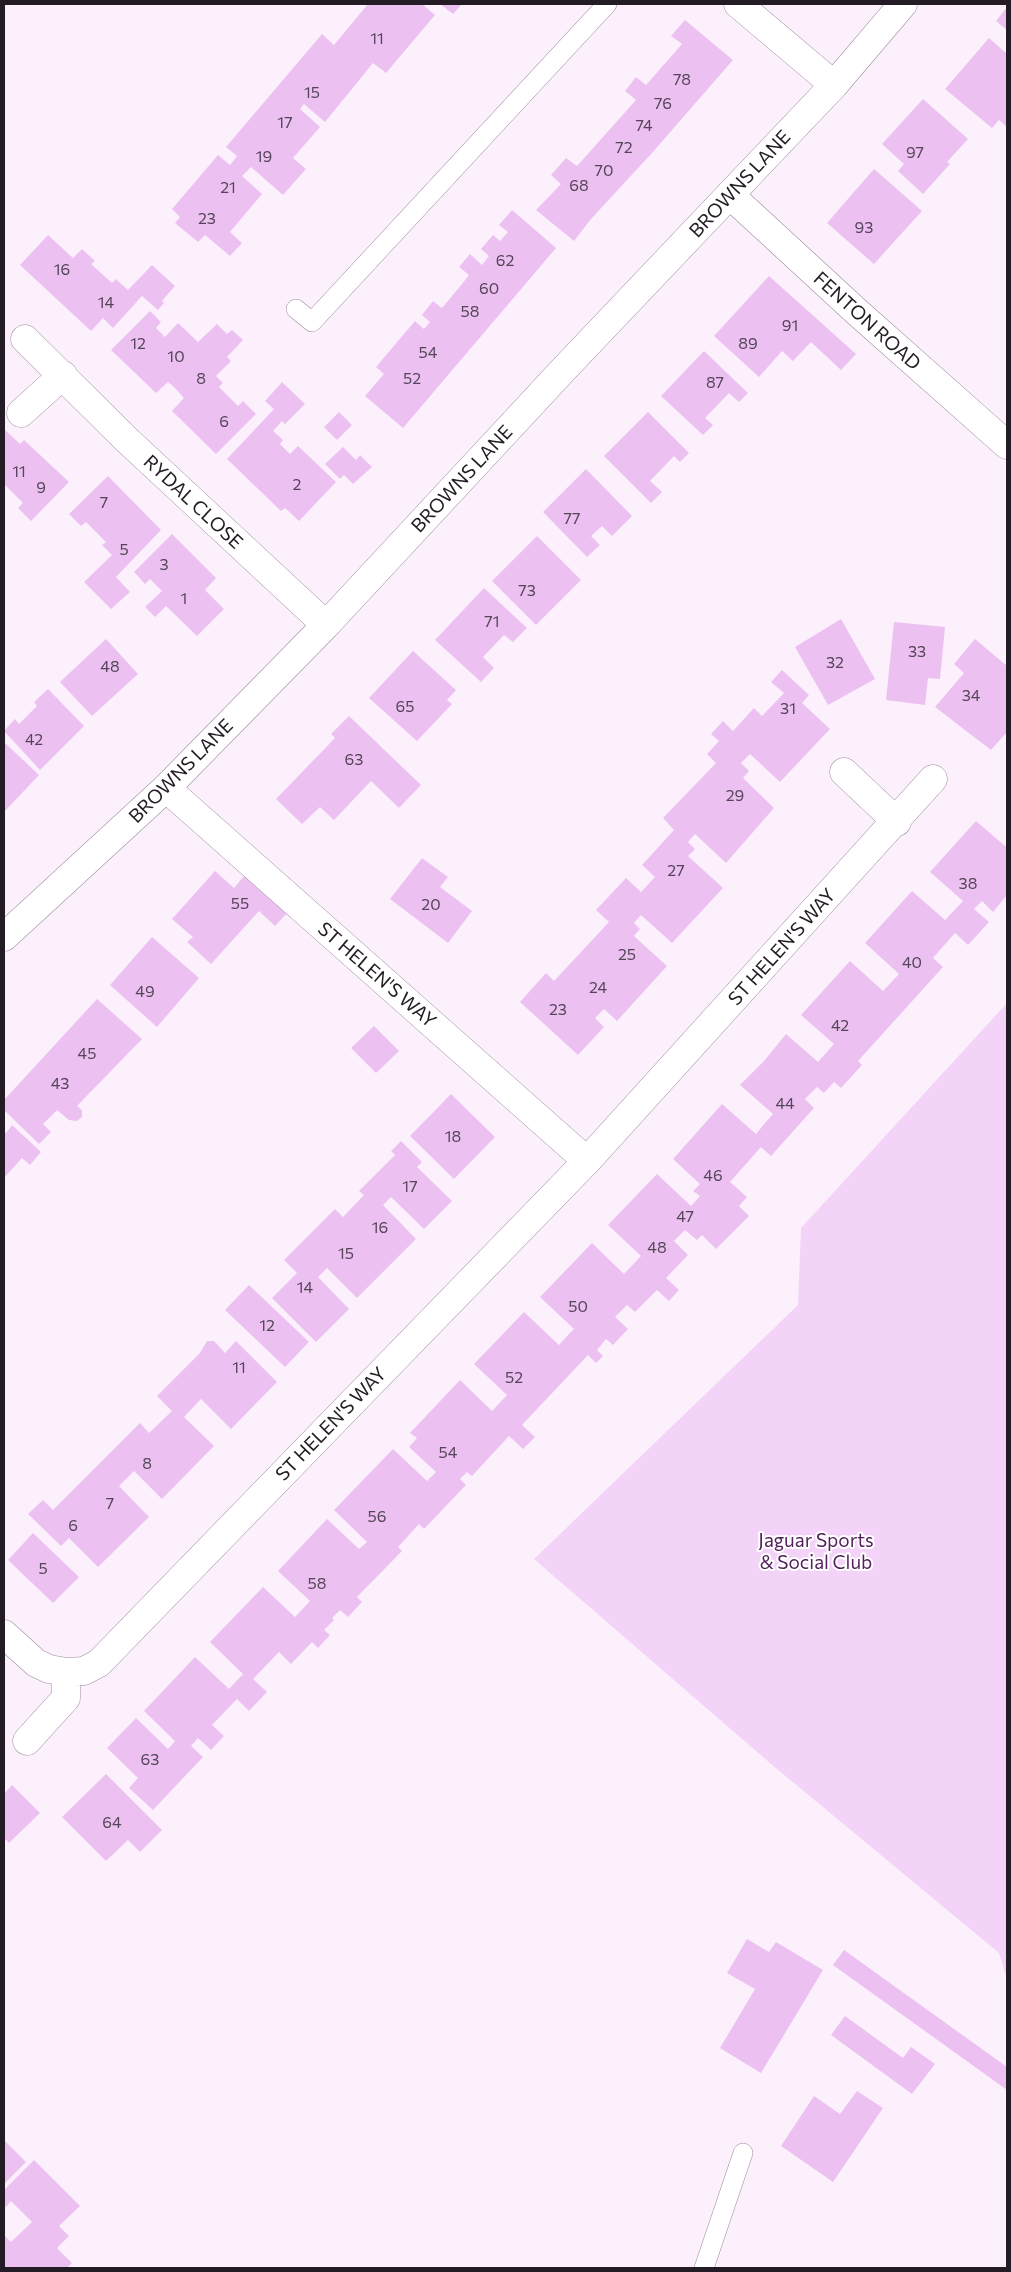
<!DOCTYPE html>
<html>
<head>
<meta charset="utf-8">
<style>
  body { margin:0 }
  #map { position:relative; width:1011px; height:2272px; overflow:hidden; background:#fcf0fd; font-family:Commissioner,sans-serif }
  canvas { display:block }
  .frame { position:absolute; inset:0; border:5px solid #231c24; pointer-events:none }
</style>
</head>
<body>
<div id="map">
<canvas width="1011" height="2272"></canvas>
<div class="frame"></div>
</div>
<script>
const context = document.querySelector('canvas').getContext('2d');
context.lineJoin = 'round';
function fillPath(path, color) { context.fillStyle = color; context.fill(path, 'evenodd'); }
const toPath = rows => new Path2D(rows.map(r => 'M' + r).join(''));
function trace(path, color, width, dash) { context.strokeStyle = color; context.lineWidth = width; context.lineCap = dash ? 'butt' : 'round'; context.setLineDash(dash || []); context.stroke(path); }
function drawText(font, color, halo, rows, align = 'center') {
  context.font = font + ' Commissioner,sans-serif'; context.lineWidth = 4; context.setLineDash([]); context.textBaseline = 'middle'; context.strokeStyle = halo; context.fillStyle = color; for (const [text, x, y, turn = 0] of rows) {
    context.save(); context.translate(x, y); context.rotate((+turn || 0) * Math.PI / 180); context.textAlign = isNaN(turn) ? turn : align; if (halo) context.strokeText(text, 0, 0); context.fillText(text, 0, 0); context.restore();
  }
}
const green = toPath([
  [1007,1003,1007,1979,999,1953,771,1764,534,1559,798,1305,801,1228]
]);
const building = toPath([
  [368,4,422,4,435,15,386,73,373,63,325,122,304,104,300,109,320,127,293,158,306,169,283,195,251,167,242,176,262,194,230,232,242,243,230,256,205,235,198,242,175,223,180,217,172,209,218,155,230,165,234,160,237,156,226,147,322,34,334,45],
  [440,4,462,4,453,14],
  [1007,7,1007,30,996,21],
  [685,20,733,60,652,153,591,219,574,241,536,210,561,184,551,175,566,158,577,166,636,100,625,91,636,77,646,85,682,44,671,36],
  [989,38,1007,54,1007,127,999,120,992,128,945,89],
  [923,99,968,139,947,162,950,164,923,194,898,171,904,164,882,144],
  [874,169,922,211,874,264,827,223],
  [512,210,556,248,403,428,365,396,384,374,376,367,415,321,424,329,430,322,422,315,433,301,442,308,462,284,469,275,459,267,470,254,482,265,489,256,481,249,493,235,500,241,508,232,499,225],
  [48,235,73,258,82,249,95,261,91,264,112,283,116,279,128,290,152,265,175,286,162,301,164,303,158,310,142,296,113,328,103,318,91,331,20,265],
  [769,276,856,354,841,370,811,342,793,361,782,351,759,377,714,336],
  [150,311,161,322,156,328,165,337,178,323,198,342,217,324,227,334,232,330,243,340,227,357,231,361,216,376,223,383,219,387,238,406,243,401,256,414,216,454,172,411,184,398,175,388,168,382,156,393,111,350],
  [704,351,748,393,739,402,729,393,705,418,713,425,703,435,661,396],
  [282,382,305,404,285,424,282,421,273,431,283,440,280,444,290,454,298,446,336,482,299,521,285,508,281,511,227,459,274,409,265,401],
  [339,412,352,425,337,440,324,427],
  [648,412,689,453,680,462,674,456,650,481,662,492,651,503,604,456],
  [4,429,20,444,24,440,69,482,31,521,18,508,23,503,4,484],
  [343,447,356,460,360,455,372,467,353,484,344,475,340,479,325,464],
  [586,469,632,516,612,536,602,526,591,536,600,545,587,557,543,512],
  [108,476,161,530,116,577,130,592,111,609,84,582,112,555,102,545,106,542,86,522,81,526,69,514],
  [172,534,216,578,205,590,224,609,197,636,166,606,155,617,145,607,162,591,150,579,145,584,134,572],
  [537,536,581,580,536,625,492,581],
  [484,588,527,628,513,642,504,635,483,657,494,668,481,682,435,640],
  [841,619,875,679,828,705,795,647],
  [894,622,945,627,940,679,928,678,925,705,886,700],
  [106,639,138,674,92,716,60,682],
  [975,639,1007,666,1007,732,991,750,935,707,964,673,954,664],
  [413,651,456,690,447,700,452,704,417,741,369,698],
  [782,670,809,695,802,703,830,729,780,782,750,754,741,763,749,771,743,778,774,808,726,863,695,834,688,842,695,849,688,856,723,888,672,943,641,915,634,923,640,929,634,936,667,966,617,1021,604,1009,595,1018,604,1027,578,1055,520,1002,546,973,554,981,609,922,596,910,626,878,641,892,655,877,642,865,674,830,663,818,716,763,707,754,719,741,711,734,723,721,733,731,754,708,762,716,784,693,771,682],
  [48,689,84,726,40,770,4,731,15,719,19,724,37,706,34,702],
  [349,716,421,785,399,808,371,781,334,820,320,807,302,824,276,799,335,738,331,734],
  [4,742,39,775,4,812],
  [976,821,1005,846,1007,844,1007,895,993,912,982,901,974,909,989,922,968,945,955,933,933,958,943,967,858,1061,862,1065,841,1088,834,1082,824,1093,817,1087,805,1099,814,1108,771,1156,761,1147,730,1182,747,1197,739,1206,749,1216,716,1249,702,1235,697,1240,685,1230,674,1241,688,1255,666,1278,679,1290,669,1301,657,1290,635,1312,627,1305,615,1317,628,1329,613,1345,606,1339,597,1350,603,1356,596,1363,588,1355,522,1425,535,1437,523,1449,509,1436,472,1476,467,1472,460,1479,466,1485,424,1529,419,1524,398,1547,402,1551,357,1597,362,1602,348,1617,340,1610,332,1618,334,1620,324,1630,330,1635,318,1648,312,1642,291,1664,279,1652,253,1679,267,1692,249,1711,237,1699,212,1725,224,1736,211,1750,198,1738,191,1746,203,1757,153,1810,129,1788,138,1778,107,1748,136,1718,168,1749,175,1741,144,1711,195,1657,229,1689,243,1674,210,1642,263,1587,295,1617,310,1601,278,1571,327,1519,359,1549,367,1542,334,1510,393,1449,427,1481,436,1472,409,1447,417,1438,410,1433,460,1380,492,1411,507,1395,474,1364,524,1312,559,1345,567,1336,574,1329,540,1297,592,1243,624,1274,641,1256,608,1225,657,1174,691,1206,700,1196,693,1191,700,1184,673,1159,722,1104,756,1134,765,1123,773,1114,740,1085,764,1061,786,1034,818,1062,834,1044,801,1015,850,961,883,991,899,974,865,943,912,891,945,920,963,901,930,872],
  [422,858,448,877,440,887,472,911,448,943,390,899],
  [215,871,234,888,246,874,288,912,275,926,259,911,211,964,187,942,193,937,172,919],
  [152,937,199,978,157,1027,110,985],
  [97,999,142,1039,77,1106,82,1110,82,1117,77,1121,69,1120,57,1110,43,1124,51,1132,39,1144,4,1110,4,1100],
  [374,1026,399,1051,376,1073,351,1048],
  [451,1094,495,1137,454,1179,410,1136],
  [12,1125,41,1152,30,1165,22,1158,4,1178,4,1131,6,1133],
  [401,1141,422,1162,417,1167,452,1201,424,1229,391,1197,383,1205,416,1239,357,1298,327,1268,318,1277,349,1309,316,1342,272,1298,297,1273,284,1260,335,1209,343,1217,364,1195,359,1191,395,1155,391,1151],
  [249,1285,309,1342,285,1367,225,1310],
  [207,1341,214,1341,225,1353,236,1341,277,1382,231,1429,201,1399,184,1417,214,1446,162,1499,134,1471,119,1486,149,1517,98,1567,69,1538,61,1546,28,1514,43,1500,53,1510,140,1423,149,1433,172,1411,157,1396,200,1353],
  [33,1533,79,1577,53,1603,8,1560],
  [106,1774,162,1830,140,1852,128,1840,106,1861,62,1817],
  [12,1785,40,1813,9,1843,4,1838,4,1794],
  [747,1939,769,1952,776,1942,823,1970,761,2073,720,2048,755,1989,727,1973],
  [844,1950,1007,2067,1007,2090,833,1965],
  [845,2016,903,2058,911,2047,935,2064,912,2094,831,2035],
  [857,2091,883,2108,833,2182,781,2146,814,2096,840,2114],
  [4,2140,26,2162,4,2184],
  [34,2160,80,2206,59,2226,69,2236,57,2248,72,2263,67,2268,4,2268,4,2238,5,2236,11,2242,32,2222,11,2201,6,2207,4,2205,4,2190]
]);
const service = toPath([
  [296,309,312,322,607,4],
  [704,2268,743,2153]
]);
const minor = toPath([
  [738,4,834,85],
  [730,195,857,312,1007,445],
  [25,339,127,440,326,625],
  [21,413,63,375],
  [844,772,897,822],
  [166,788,587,1161],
  [4,1634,36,1663,49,1669,66,1672,84,1671,99,1663,587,1161,933,779],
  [27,1741,66,1698,66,1672]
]);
const tertiary = toPath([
  [4,937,166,788,326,625,564,369,834,85,903,4]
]);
const numberNames = [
  ["11",377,39],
  ["78",682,80],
  ["15",312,93],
  ["76",663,104],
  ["17",285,123],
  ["74",644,126],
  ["72",624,148],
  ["97",915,153],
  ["19",264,157],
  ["70",604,171],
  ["68",579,186],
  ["21",228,188],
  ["23",207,219],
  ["93",864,228],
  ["62",505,261],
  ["16",62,270],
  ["60",489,289],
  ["14",106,303],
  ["58",470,312],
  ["91",790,326],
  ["12",138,344],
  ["89",748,344],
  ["54",428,353],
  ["10",176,357],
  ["8",201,379],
  ["52",412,379],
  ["87",715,383],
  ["6",224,422],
  ["11",19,472],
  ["2",297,485],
  ["9",41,488],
  ["7",104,503],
  ["77",572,519],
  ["5",124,550],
  ["3",164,565],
  ["73",527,591],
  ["1",184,599],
  ["71",492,622],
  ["33",917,652],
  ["32",835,663],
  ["48",110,667],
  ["34",971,696],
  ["65",405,707],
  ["31",788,709],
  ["42",34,740],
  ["63",354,760],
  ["29",735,796],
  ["27",676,871],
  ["38",968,884],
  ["55",240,904],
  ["20",431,905],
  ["25",627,955],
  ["40",912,963],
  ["24",598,988],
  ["49",145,992],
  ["23",558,1010],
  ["42",840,1026],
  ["45",87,1054],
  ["43",60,1084],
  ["44",785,1104],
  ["18",453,1137],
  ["46",713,1176],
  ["17",410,1187],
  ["47",685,1217],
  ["16",380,1228],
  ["48",657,1248],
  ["15",346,1254],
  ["14",305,1288],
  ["50",578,1307],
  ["12",267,1326],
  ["11",239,1368],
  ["52",514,1378],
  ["54",448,1453],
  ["8",147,1464],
  ["7",110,1504],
  ["56",377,1517],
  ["6",73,1526],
  ["5",43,1569],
  ["58",317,1584],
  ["63",150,1760],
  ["64",112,1823]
];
const streetNames = [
  ["BROWNS LANE",740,184,-47],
  ["FENTON ROAD",867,321,42],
  ["BROWNS LANE",462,479,-47],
  ["RYDAL CLOSE",193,502,43],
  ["BROWNS LANE",181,771,-45],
  ["ST HELEN'S WAY",782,947,-48],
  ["ST HELEN'S WAY",377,975,41],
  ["ST HELEN'S WAY",331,1424,-46]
];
const parkNames = [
  ["Jaguar Sports",816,1541],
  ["& Social Club",816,1563]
];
fillPath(green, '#f3d4f8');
fillPath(building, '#ecc1f2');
trace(service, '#9c8b9f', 20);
trace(minor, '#9c8b9f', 29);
trace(tertiary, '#9c8b9f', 29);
trace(service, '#fff', 19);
trace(minor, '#fff', 28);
trace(tertiary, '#fff', 28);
drawText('16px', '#554558', null, numberNames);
drawText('19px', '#231c24', '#fff', streetNames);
drawText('19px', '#511f59', '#fff', parkNames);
</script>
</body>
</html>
